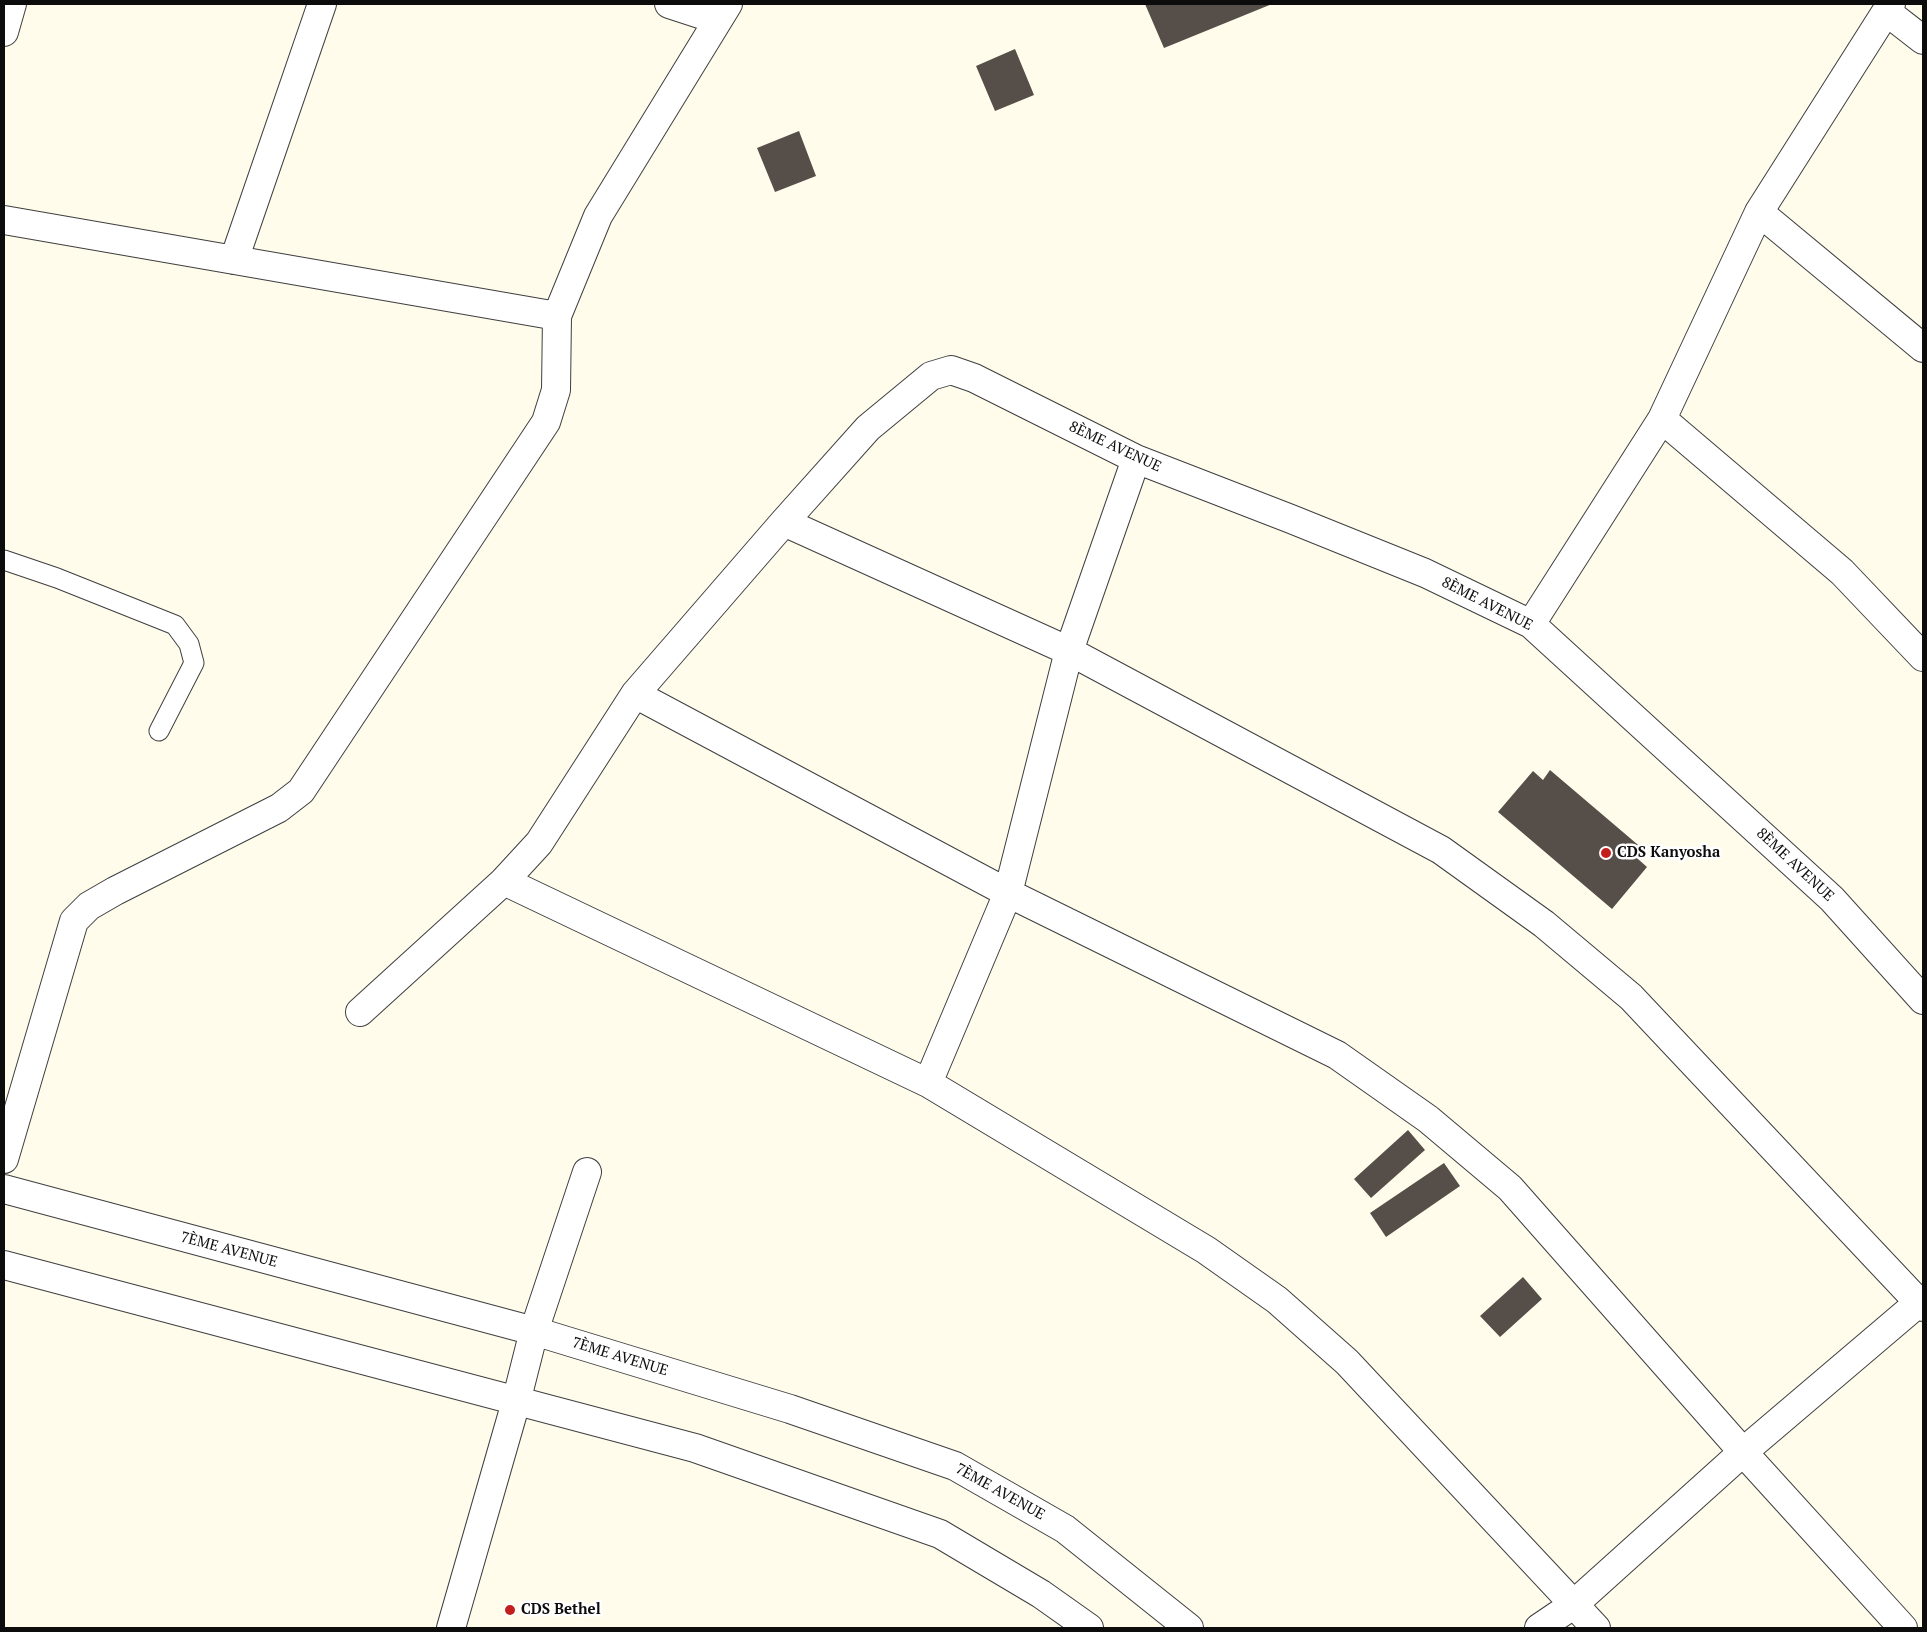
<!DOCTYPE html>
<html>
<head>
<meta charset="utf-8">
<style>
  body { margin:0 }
  #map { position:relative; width:1927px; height:1632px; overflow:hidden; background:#fffcec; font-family:"PT Serif",serif }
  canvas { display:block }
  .frame { position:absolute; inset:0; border:5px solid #0c0c0c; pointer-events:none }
</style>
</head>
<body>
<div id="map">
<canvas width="1927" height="1632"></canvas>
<div class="frame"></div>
</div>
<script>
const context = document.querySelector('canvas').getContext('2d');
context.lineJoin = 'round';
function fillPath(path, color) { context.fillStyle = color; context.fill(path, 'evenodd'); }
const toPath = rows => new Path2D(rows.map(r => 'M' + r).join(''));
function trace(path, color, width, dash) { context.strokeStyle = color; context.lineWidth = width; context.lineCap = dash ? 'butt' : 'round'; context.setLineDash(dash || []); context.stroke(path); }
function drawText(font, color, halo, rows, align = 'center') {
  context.font = font + ' "PT Serif",serif'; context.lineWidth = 5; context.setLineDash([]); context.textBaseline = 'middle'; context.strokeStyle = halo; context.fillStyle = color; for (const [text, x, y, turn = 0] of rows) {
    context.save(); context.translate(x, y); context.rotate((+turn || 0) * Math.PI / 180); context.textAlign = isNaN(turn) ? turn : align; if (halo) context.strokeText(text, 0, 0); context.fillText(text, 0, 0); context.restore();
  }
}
const building = toPath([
  [1145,4,1272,4,1164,48],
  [1015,49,1034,95,995,111,976,66],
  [799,131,816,176,775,192,757,148],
  [1550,770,1644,850,1638,859,1647,867,1612,909,1498,812,1533,771,1543,780],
  [1408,1130,1425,1150,1371,1198,1354,1179],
  [1444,1163,1460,1186,1386,1237,1370,1213],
  [1523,1277,1542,1299,1500,1337,1480,1316]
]);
const service = toPath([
  [4,560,57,578,175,625,189,644,194,663,159,731]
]);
const minor = toPath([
  [669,4,718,20],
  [1887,12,1923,40],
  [4,32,12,4],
  [1759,212,1923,348],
  [4,220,557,316,598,216,728,4],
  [234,260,322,4],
  [1662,419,1842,572,1923,657],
  [784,522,1069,651,1441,850,1544,924,1631,997,1923,1307],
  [1531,624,1662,419,1759,212,1891,4],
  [635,694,1008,893,1337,1055,1428,1119,1510,1188,1743,1452,1903,1628],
  [504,881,928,1083,1206,1250,1277,1300,1347,1362,1596,1628],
  [360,1012,504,881,539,843,635,694,784,522,868,428,931,376,951,370,974,378,1136,459,1291,519,1425,573,1531,624,1832,899,1923,1000],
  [928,1083,1008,893,1069,651,1136,459],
  [4,1159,74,921,89,906,115,891,279,808,301,791,546,422,556,390,557,316],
  [451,1628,516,1402,534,1331,587,1172],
  [1539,1628,1573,1605,1743,1452,1923,1299]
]);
const tertiary = toPath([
  [4,1189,534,1331,790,1409,955,1466,1065,1529,1189,1628],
  [4,1265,695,1448,940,1534,1041,1594,1089,1628]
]);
const markers = [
  [1606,853,6,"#c31f1d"],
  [510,1610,6,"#c31f1d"]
];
const streetNames = [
  ["8ÈME AVENUE",1115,447,25],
  ["8ÈME AVENUE",1487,604,27],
  ["8ÈME AVENUE",1795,865,43],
  ["7ÈME AVENUE",229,1250,15],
  ["7ÈME AVENUE",620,1357,17],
  ["7ÈME AVENUE",1000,1492,29]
];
const poiNames = [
  ["CDS Kanyosha",1617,853],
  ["CDS Bethel",521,1610]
];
fillPath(building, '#564e48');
trace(service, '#3f3f3f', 21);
trace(minor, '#3f3f3f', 30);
trace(tertiary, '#3f3f3f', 30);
trace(service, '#fff', 19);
trace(minor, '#fff', 28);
trace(tertiary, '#fff', 28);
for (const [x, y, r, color] of markers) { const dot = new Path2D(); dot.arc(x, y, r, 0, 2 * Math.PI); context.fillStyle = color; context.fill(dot); trace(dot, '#fff', 2); }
drawText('15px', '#0c0c0c', '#fff', streetNames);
drawText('bold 15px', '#0c0c0c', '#fff', poiNames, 'left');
</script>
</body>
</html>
